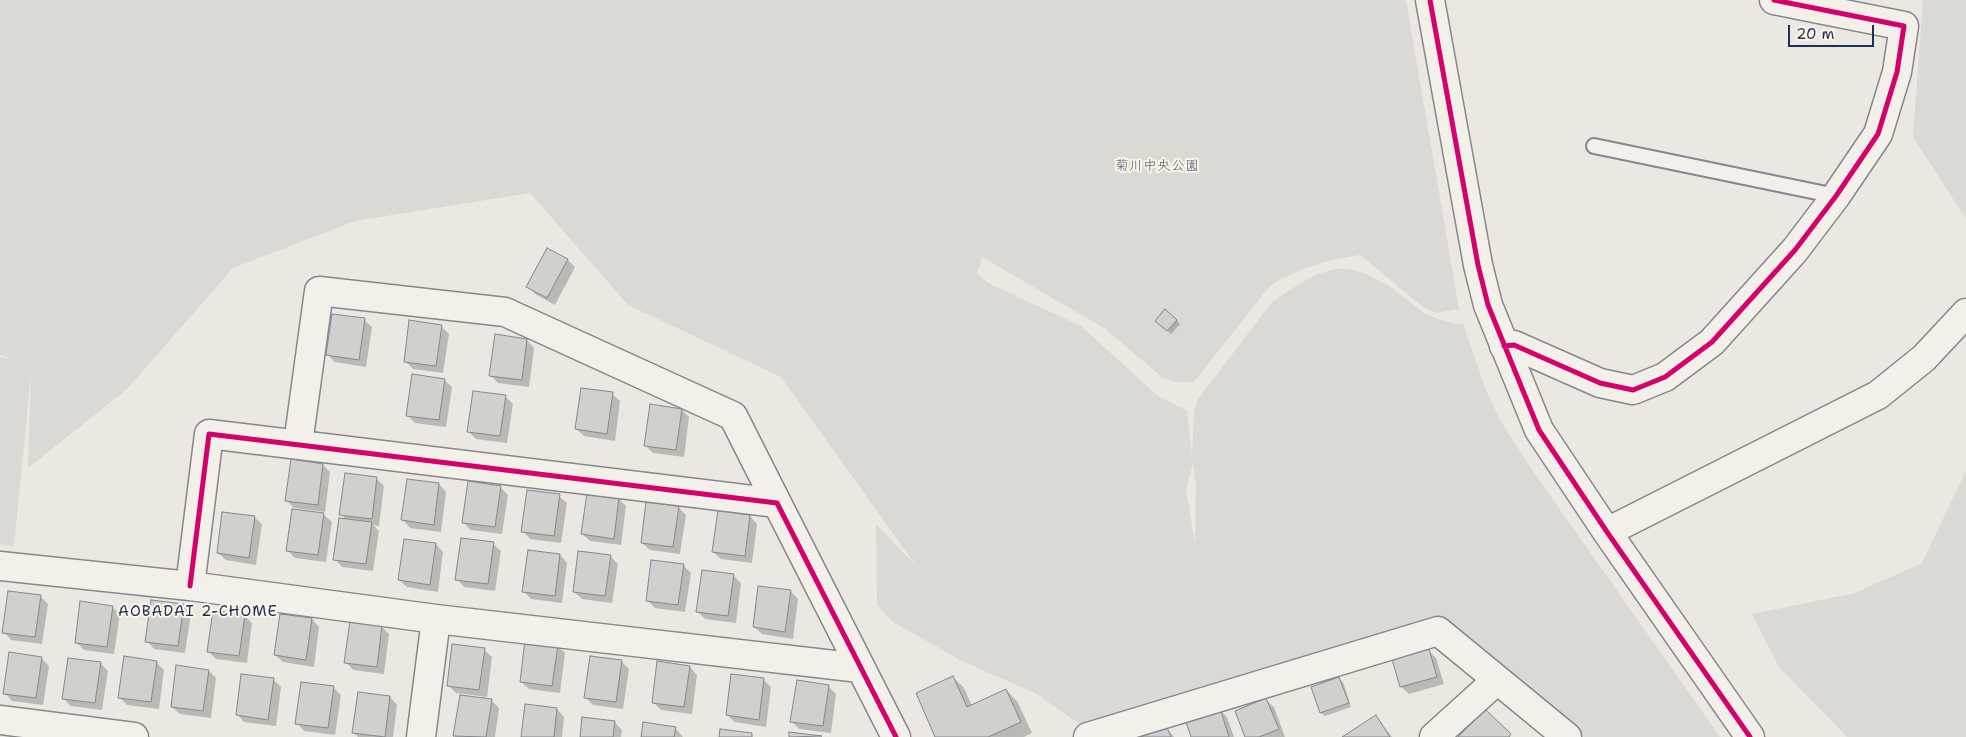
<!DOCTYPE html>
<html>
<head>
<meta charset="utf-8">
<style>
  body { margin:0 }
  #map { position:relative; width:1966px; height:737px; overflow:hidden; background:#eae8e1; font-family:"Shantell Sans",sans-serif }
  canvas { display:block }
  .scale { position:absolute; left:1788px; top:25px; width:86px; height:22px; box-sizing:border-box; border:2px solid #1b2f5e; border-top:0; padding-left:6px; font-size:15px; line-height:18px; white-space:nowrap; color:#1b2f5e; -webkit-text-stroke:4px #fcf5e5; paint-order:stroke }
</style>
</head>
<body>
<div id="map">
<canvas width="1966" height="737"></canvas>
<div class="scale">20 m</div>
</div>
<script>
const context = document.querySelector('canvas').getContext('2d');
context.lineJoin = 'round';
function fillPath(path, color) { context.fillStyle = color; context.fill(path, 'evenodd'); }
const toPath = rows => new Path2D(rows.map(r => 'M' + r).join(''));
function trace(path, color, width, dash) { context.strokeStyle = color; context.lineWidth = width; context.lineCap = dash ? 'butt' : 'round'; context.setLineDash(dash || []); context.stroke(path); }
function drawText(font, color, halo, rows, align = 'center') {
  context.font = font + ' "Shantell Sans","Klee One",sans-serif'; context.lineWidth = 4; context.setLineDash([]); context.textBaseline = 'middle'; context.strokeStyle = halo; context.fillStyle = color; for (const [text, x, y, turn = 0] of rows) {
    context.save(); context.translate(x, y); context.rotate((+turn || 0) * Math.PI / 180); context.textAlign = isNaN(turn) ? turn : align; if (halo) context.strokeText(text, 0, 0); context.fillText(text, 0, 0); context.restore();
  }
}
const green = toPath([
  [0,0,1406,0,1459,309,1436,313,1422,306,1360,255,1331,260,1303,269,1274,283,1265,292,1197,378,1192,382,1176,382,1163,378,1104,328,982,257,977,274,990,284,1081,326,1158,396,1187,411,1192,456,1194,411,1198,399,1272,302,1299,284,1318,274,1335,269,1348,269,1364,273,1389,286,1427,315,1455,324,1463,324,1486,390,1499,418,1530,467,1720,737,1584,737,1441,618,1080,724,1035,693,962,661,893,622,877,605,876,524,917,567,781,377,628,305,530,193,355,221,233,268,126,390,28,468,31,374,14,546,0,544,0,357,15,359,0,355],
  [1193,463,1196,485,1195,543,1186,490],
  [1923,0,1966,0,1966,219,1913,137],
  [1966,471,1966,737,1847,737,1779,667,1752,614,1855,593,1922,563]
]);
const shadow = toPath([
  [548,249,568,260,575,267,555,305,535,294,528,286],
  [364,320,372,327,366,367,335,362,328,355],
  [1176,320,1180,324,1171,334,1160,324],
  [441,326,449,334,443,373,413,369,405,361],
  [527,340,534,348,529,387,498,383,491,376],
  [444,380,452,387,446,427,415,423,407,415],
  [612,394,620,401,615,441,584,436,576,429],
  [505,396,513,404,507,443,476,439,469,432],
  [682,410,689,417,684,457,653,453,645,445],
  [323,465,330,472,325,512,294,508,286,500],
  [377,479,384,486,379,526,373,525,379,531,373,571,342,567,335,559,346,520,341,514],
  [439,484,446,492,441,532,410,528,403,520],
  [500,487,508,495,502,534,471,530,464,523],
  [559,496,567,503,561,543,530,539,523,531],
  [618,498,626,506,621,545,590,541,582,534],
  [678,507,686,515,680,554,650,550,642,543],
  [293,511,324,515,332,522,326,562,295,558,287,550],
  [750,516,757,524,752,563,721,559,713,552],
  [254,517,262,524,256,565,226,560,218,553],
  [436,544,443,552,438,592,407,587,399,580],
  [493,544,501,551,495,591,464,587,457,579],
  [560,555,567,563,562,603,531,599,523,591],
  [610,556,618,564,612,603,582,599,574,592],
  [683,565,691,573,685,612,655,608,647,600],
  [733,575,741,583,736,623,705,619,697,611],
  [791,592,798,599,793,639,762,634,754,627],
  [40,596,48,604,42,644,11,640,4,632],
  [183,605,191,613,185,653,154,649,147,641],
  [112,607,120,614,114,654,84,650,76,642],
  [245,616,252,623,247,663,216,659,208,651],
  [312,619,319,627,314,667,283,662,275,655],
  [382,627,389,634,384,674,353,670,346,662],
  [557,646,565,653,560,693,529,689,521,682],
  [484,650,492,657,487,697,456,693,448,685],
  [1428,650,1436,658,1444,684,1409,694,1401,687,1394,660],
  [41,658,49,666,43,705,12,701,5,693],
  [156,662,164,670,159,709,127,705,120,698],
  [622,662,629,669,623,709,593,705,585,697],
  [100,663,108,671,102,710,71,706,64,699],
  [690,667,697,675,692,714,661,710,653,702],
  [209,671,216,678,211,718,180,714,172,707],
  [953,677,964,688,972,706,1006,690,1017,701,1032,733,1024,737,936,737],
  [273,679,281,687,276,726,244,722,237,714],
  [763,679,771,687,766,727,735,722,727,715],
  [1339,679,1343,682,1351,707,1325,716,1321,713],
  [828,686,836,694,831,733,799,729,792,722],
  [333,687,341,695,335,735,304,731,297,723],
  [390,697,397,705,393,737,358,737,353,732],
  [491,700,499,708,495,737,456,737,455,736],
  [1266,700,1274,707,1285,737,1247,737],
  [557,709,564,717,562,737,522,737],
  [1219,709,1227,717,1234,737,1193,737],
  [1376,717,1392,737,1345,737],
  [614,722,622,730,621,737,581,737],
  [1165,726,1174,737,1143,737],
  [675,728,683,737,643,737]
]);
const building = toPath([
  [547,248,568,259,547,298,526,287,547,248],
  [1165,309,1177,320,1167,331,1155,321,1165,309],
  [332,314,365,318,359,360,326,355,332,314],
  [409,320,442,325,436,366,404,362,409,320],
  [495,334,527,339,522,380,489,376,495,334],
  [412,374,445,379,439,420,406,416,412,374],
  [581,388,613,392,607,434,575,429,581,388],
  [473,391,506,395,500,436,467,432,473,391],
  [650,404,682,409,676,450,644,446,650,404],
  [291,459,323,464,318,505,285,501,291,459],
  [345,473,377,477,372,519,339,515,345,473],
  [407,479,439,483,434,525,401,520,407,479],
  [468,481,501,486,495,527,462,523,468,481],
  [527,490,560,494,554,536,521,532,527,490],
  [587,493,619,497,614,539,581,534,587,493],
  [646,502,679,506,673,547,641,543,646,502],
  [292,509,324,513,318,555,286,551,292,509],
  [718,510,750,515,745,556,712,552,718,510],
  [222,512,255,516,249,558,217,553,222,512],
  [339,518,372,522,366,564,333,560,339,518],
  [461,538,494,542,488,584,455,580,461,538],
  [404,539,436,543,430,585,398,580,404,539],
  [528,550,560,554,555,596,522,592,528,550],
  [578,551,611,555,605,596,573,592,578,551],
  [651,560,684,564,678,605,646,601,651,560],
  [702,570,734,574,728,616,696,612,702,570],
  [758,586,791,590,785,632,753,627,758,586],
  [8,591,41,595,35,637,2,633,8,591],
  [151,600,184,604,178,646,145,642,151,600],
  [80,601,113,606,107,647,75,643,80,601],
  [213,610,245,615,239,656,207,652,213,610],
  [280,614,312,618,306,660,274,655,280,614],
  [350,621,382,626,377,667,344,663,350,621],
  [525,640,558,645,552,686,520,682,525,640],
  [452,644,485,648,479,690,447,686,452,644],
  [1429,649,1437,677,1400,687,1392,659,1429,649],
  [9,652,42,657,36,698,3,694,9,652],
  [124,656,157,661,151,702,118,698,124,656],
  [590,656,622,660,616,702,584,698,590,656],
  [68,658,101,662,95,703,62,699,68,658],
  [657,661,690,666,684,707,652,703,657,661],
  [176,665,209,670,203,711,171,707,176,665],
  [241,674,274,678,268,720,236,715,241,674],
  [731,674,764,678,759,720,726,715,731,674],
  [953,676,967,707,1006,689,1021,722,988,737,935,737,916,693,953,676],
  [1339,677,1349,703,1320,713,1311,687,1339,677],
  [797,680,829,685,823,726,790,722,797,680],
  [301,682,334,686,328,728,295,724,301,682],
  [358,692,390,696,385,737,352,733,358,692],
  [460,695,492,699,486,737,453,736,460,695],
  [1266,698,1279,729,1259,737,1245,737,1235,711,1266,698],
  [525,704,557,708,554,737,521,737,525,704],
  [1220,708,1229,737,1191,737,1185,719,1220,708],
  [1485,709,1511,734,1509,737,1458,737,1485,709],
  [1376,715,1390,737,1342,737,1376,715],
  [582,717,615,721,613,737,580,737,582,717],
  [643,722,676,727,674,737,641,737,643,722],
  [1166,725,1171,737,1140,737,1166,725],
  [720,729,752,733,752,737,719,737,720,729],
  [789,732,822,736,789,737,789,732]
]);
const lane = toPath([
  [1594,146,1836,196]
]);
const street = toPath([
  [1504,346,1514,345,1600,383,1633,390,1665,377,1712,342,1795,250,1836,196,1878,134,1897,72,1904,26,1774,0],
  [298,444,319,291,505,312,733,416,777,503],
  [0,566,190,586,436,619,860,668],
  [190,586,209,434,777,503,896,737],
  [0,720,134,737],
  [421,737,436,619],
  [1088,737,1438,631,1567,737],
  [1434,737,1497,680]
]);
const secondary = toPath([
  [1430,0,1478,265,1488,305,1539,430,1607,532,1750,737],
  [1607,532,1878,395,1924,358,1966,313]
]);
const cycleway = toPath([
  [1430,0,1478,265,1488,305,1539,430,1607,532,1750,737],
  [1504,346,1514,345,1600,383,1633,390,1665,377,1712,342,1795,250,1836,196,1878,134,1897,72,1904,26,1774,0],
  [190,586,209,434,777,503,896,737]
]);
const parkNames = [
  ["菊川中央公園",1157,166]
];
const neighbourhoodNames = [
  ["AOBADAI 2-CHOME",198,612]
];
fillPath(green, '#dbd9d4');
fillPath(shadow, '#0003');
fillPath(building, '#d0d0cd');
trace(building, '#84878d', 1);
trace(lane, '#84878d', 18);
trace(street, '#84878d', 31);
trace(secondary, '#84878d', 31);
trace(lane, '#f3f0ea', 14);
trace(street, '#f3f0ea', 28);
trace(secondary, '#f3f0ea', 28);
trace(cycleway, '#d6006c', 5);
drawText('14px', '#485679', '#fcf5e5', parkNames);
context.letterSpacing = '1px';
drawText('15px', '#1b2f5e', '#fcf5e5', neighbourhoodNames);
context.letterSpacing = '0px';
</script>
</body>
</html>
